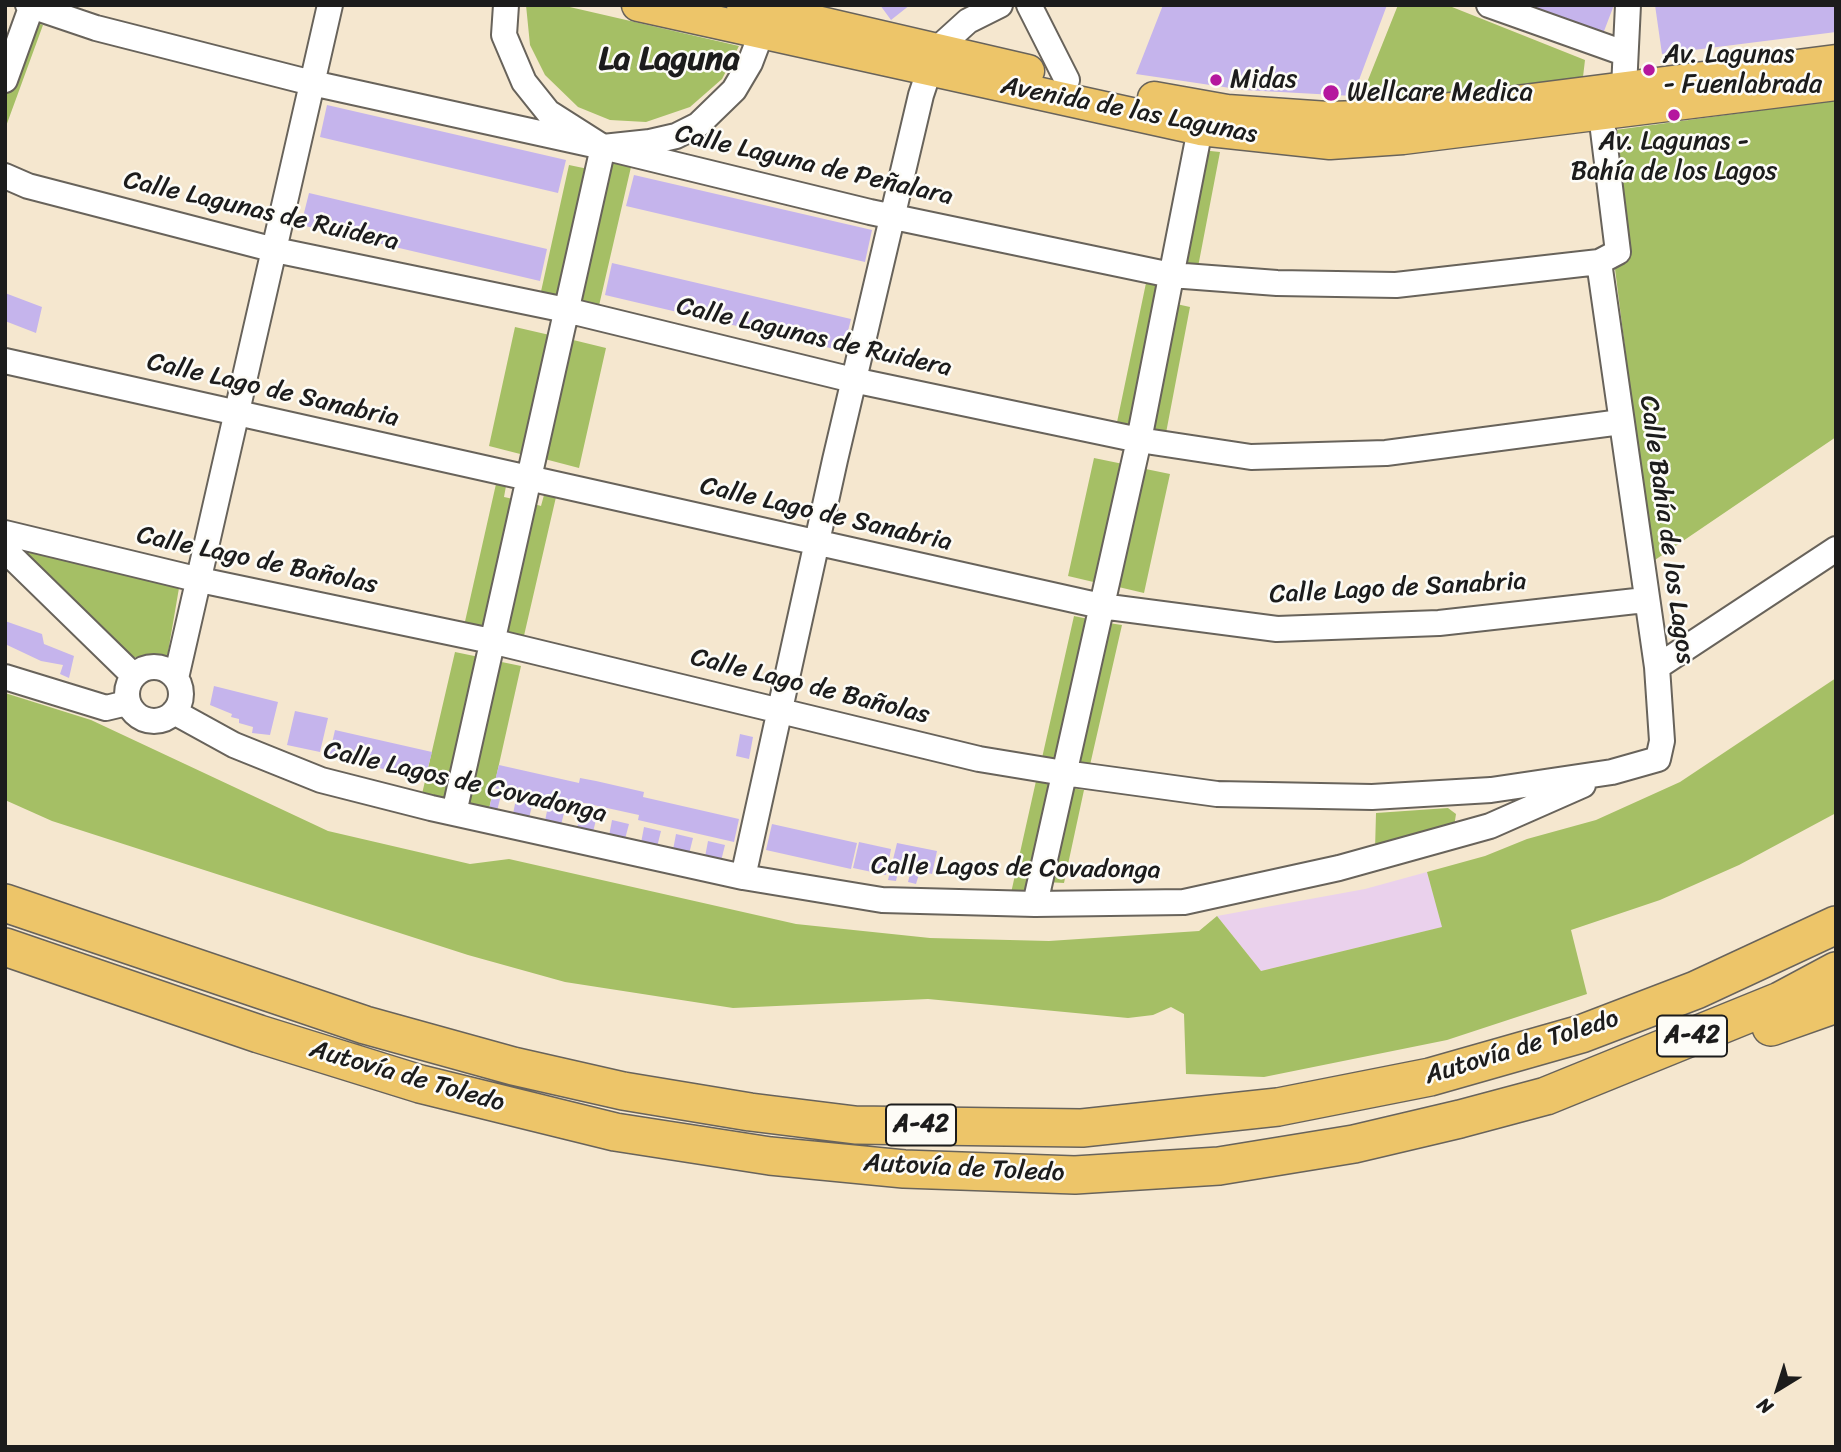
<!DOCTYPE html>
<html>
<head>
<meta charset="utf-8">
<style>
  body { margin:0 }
  #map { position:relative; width:1841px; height:1452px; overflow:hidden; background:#f5e7cf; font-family:Sriracha,sans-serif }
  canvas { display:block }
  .frame { position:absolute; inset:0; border:7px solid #1c1c1c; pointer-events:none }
  .north { position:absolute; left:1743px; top:1354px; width:70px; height:70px; -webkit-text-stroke:5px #fdfcf7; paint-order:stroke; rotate:218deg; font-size:19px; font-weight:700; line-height:28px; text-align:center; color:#1c1c1c }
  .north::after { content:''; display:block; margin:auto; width:24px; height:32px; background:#1c1c1c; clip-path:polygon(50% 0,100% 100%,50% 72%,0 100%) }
</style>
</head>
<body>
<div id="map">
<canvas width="1841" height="1452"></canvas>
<div class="frame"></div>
<div class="north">N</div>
</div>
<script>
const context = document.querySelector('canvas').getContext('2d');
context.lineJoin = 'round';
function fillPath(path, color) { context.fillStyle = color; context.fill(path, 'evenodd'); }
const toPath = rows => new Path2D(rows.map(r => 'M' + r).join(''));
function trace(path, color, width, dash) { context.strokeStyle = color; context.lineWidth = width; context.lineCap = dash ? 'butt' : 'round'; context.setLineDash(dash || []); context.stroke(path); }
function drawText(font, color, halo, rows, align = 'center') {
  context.font = font + ' Sriracha,sans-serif'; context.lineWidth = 5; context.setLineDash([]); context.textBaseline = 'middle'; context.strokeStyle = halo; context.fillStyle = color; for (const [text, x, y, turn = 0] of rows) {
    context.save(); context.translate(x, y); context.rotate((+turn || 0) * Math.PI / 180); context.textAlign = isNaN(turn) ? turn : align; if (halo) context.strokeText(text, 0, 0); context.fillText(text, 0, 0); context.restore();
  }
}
const built = toPath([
  [1427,872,1443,927,1261,971,1217,916,1365,889]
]);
const green = toPath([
  [526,5,561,5,739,46,722,79,690,107,646,122,610,120,578,107,545,75,530,45],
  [1398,5,1447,5,1585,60,1583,77,1398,100,1360,100],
  [32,21,43,25,5,129,5,95],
  [1836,100,1836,437,1652,562,1613,253,1608,131],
  [1201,150,1220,152,1198,267,1179,264],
  [604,161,631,167,598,310,573,304],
  [569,165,593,170,564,301,540,296],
  [1146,283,1165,287,1135,431,1116,427],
  [1172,303,1190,307,1166,433,1148,429],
  [515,327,554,336,528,456,489,446],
  [565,338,606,348,579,468,537,457],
  [1094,458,1128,465,1102,584,1068,576],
  [1136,467,1170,474,1144,593,1110,585],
  [496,484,506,486,504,497,518,500,488,632,464,626],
  [544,495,556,497,523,640,497,634,527,502,541,506],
  [19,549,179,588,167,658,129,657],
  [1074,616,1093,620,1061,763,1042,758],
  [1102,622,1122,625,1090,765,1072,763],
  [455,652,484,658,451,800,422,794],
  [492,660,521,666,489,809,459,802],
  [1836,678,1836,813,1739,865,1660,900,1571,930,1587,994,1447,1040,1264,1077,1186,1074,1184,1014,1171,1007,1153,1015,1128,1018,928,999,733,1008,565,982,468,955,52,821,5,800,5,693,91,720,328,831,470,864,509,859,796,924,930,938,1049,941,1199,931,1217,916,1261,971,1442,927,1427,872,1485,856,1527,839,1596,820,1680,782],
  [1036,781,1056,785,1033,892,1011,893],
  [1065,787,1084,790,1064,883,1046,882],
  [1448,808,1456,814,1454,827,1375,850,1376,813]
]);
const building = toPath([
  [880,5,910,5,891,20],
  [1163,5,1387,5,1353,96,1244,90,1136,74],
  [1534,5,1614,5,1601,39,1532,12],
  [1655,5,1836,5,1836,32,1662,54],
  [327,105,566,160,558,193,320,137],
  [634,175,872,230,865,262,626,206],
  [309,193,547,249,540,281,301,225],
  [612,263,851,319,843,351,605,295],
  [5,293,42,307,36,333,5,321],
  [5,621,42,634,44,644,74,656,69,678,60,674,63,665,41,661,5,644],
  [214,686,278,702,270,735,252,733,253,727,239,723,239,719,231,717,232,714,210,705],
  [295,711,328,718,320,752,287,745],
  [335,730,432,752,425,779,329,756],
  [740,734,753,737,749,759,736,756],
  [499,765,579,783,580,778,596,781,644,792,643,797,739,819,734,842,638,820,639,815,575,801,574,806,493,788],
  [493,793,501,795,497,811,489,809],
  [516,799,533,802,529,818,513,814],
  [548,806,565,809,561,825,545,821],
  [580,813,597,816,593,832,577,829],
  [612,820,629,824,625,839,609,836],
  [772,824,857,843,851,869,766,850],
  [644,827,661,831,657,847,641,843],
  [676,834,693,838,689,854,673,850],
  [708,841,725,845,721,861,705,857],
  [859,842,891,849,886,875,853,868],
  [897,843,937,851,932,874,920,871,916,884,908,882,911,870,899,868,896,881,888,880]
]);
const minor = toPath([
  [28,5,96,28,312,83,603,147,870,212,1171,275,1277,283,1396,285,1599,262,1618,252,1601,114],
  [506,5,504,35,524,82,548,112,603,147,650,142,676,136,698,125,734,90,750,63,761,34],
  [1029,5,1067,80],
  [1489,5,1624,53],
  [5,80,32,5],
  [1624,88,1628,5],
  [5,176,28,186,275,250,566,310,853,380,1139,440,1251,457,1386,453,1621,422],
  [5,361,1101,606,1277,629,1439,623,1645,600],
  [5,533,200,580,491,641,979,759,1064,773,1217,794,1372,797,1491,790,1612,772,1658,759,1662,741,1657,667,1599,262],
  [5,550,134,676],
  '127 694a27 27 0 1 1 54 0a27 27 0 1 1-54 0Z',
  [1657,667,1836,549],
  [5,677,106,708,127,703],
  [176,678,330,5],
  [174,712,234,745,321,780,431,808,743,877,882,900,1035,904,1184,902,1339,868,1490,826,1583,785],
  [454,813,603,147],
  [743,877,835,460,921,95,936,50,968,21,1000,5],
  [1035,904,1139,440,1200,129]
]);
const major = toPath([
  [638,5,1200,129,1330,143,1403,138,1836,84],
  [743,5,1028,71],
  [1154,98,1227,111,1328,118,1362,117,1485,106,1836,61]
]);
const highway = toPath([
  [5,903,365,1025,513,1066,623,1091,750,1112,855,1125,1082,1128,1278,1107,1430,1077,1581,1034,1696,990,1836,925],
  [5,947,259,1034,420,1084,615,1132,770,1156,904,1169,1075,1175,1219,1166,1354,1144,1460,1119,1546,1096,1780,1001,1836,971],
  [1771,1027,1836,1004]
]);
const markers = [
  [1649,70,7,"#b5179e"],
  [1216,80,7,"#b5179e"],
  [1331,93,9,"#b5179e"],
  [1674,115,7,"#b5179e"]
];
const shields = [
  [1692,1036,70],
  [921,1125,70]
];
const shieldNames = [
  ["A-42",1692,1036],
  ["A-42",921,1125]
];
const poiNames = [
  ["Av. Lagunas",1663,55],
  ["- Fuenlabrada",1663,85],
  ["Midas",1230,80],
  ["Wellcare Medica",1347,93],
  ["Av. Lagunas -",1674,142,"center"],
  ["Bahía de los Lagos",1674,172,"center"]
];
const streetNames = [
  ["Avenida de las Lagunas",1129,111,11],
  ["Calle Laguna de Peñalara",814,166,13],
  ["Calle Lagunas de Ruidera",261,212,13],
  ["Calle Lagunas de Ruidera",814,338,13],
  ["Calle Lago de Sanabria",273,391,13],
  ["Calle Lago de Sanabria",826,515,13],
  ["Calle Bahía de los Lagos",1666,530,82],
  ["Calle Lago de Bañolas",257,561,12],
  ["Calle Lago de Sanabria",1398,589,-3],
  ["Calle Lago de Bañolas",810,687,14],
  ["Calle Lagos de Covadonga",465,783,13],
  ["Calle Lagos de Covadonga",1016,869,1],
  ["Autovía de Toledo",1522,1048,-17],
  ["Autovía de Toledo",407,1077,16],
  ["Autovía de Toledo",964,1169,3]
];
const districtNames = [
  ["La Laguna",669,61]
];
fillPath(built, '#ead1ec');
fillPath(green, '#a5bf65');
fillPath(building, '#c5b4ec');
trace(minor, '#68635b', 28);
trace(major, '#68635b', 35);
trace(highway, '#68635b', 40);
trace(minor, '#fff', 24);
trace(major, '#edc569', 32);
trace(highway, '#edc569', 37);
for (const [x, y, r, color] of markers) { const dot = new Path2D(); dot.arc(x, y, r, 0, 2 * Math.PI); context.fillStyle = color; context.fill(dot); trace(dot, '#fdfcf7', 2.5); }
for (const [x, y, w] of shields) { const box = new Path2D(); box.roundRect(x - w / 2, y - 20.5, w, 41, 5); context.fillStyle = '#fdfcf7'; context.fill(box); trace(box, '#1c1c1c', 2); }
drawText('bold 24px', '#1c1c1c', null, shieldNames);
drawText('26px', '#1c1c1c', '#fdfcf7', poiNames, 'left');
drawText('26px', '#1c1c1c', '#fdfcf7', streetNames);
drawText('bold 33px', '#1c1c1c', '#fdfcf7', districtNames);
</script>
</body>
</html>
